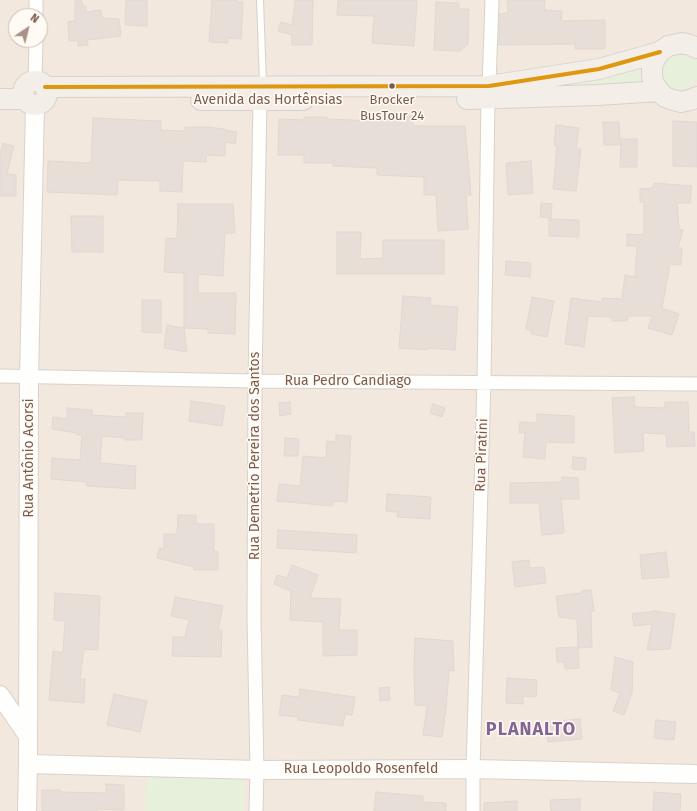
<!DOCTYPE html>
<html>
<head>
<meta charset="utf-8">
<style>
  body { margin:0 }
  #map { position:relative; width:697px; height:811px; overflow:hidden; background:#f9f5f0; font-family:"Fira Sans",sans-serif }
  canvas { display:block }
  .north { position:absolute; left:8px; top:8px; width:40px; height:40px; box-sizing:border-box; background:#fffaf3; border:1px solid #cabbb1; border-radius:50%; rotate:35deg; font-size:11px; font-weight:700; line-height:16px; text-align:center; color:#7a5c4d }
  .north::after { content:''; display:block; margin:auto; width:14px; height:18px; background:#a69286; clip-path:polygon(50% 0,100% 100%,50% 72%,0 100%) }
</style>
</head>
<body>
<div id="map">
<canvas width="697" height="811"></canvas>
<div class="north">N</div>
</div>
<script>
const context = document.querySelector('canvas').getContext('2d');
context.lineJoin = 'round';
function fillPath(path, color) { context.fillStyle = color; context.fill(path, 'evenodd'); }
const toPath = rows => new Path2D(rows.map(r => 'M' + r).join(''));
function trace(path, color, width, dash) { context.strokeStyle = color; context.lineWidth = width; context.lineCap = dash ? 'butt' : 'round'; context.setLineDash(dash || []); context.stroke(path); }
function drawText(font, color, halo, rows, align = 'center') {
  context.font = font + ' "Fira Sans",sans-serif'; context.lineWidth = 3; context.setLineDash([]); context.textBaseline = 'middle'; context.strokeStyle = halo; context.fillStyle = color; for (const [text, x, y, turn = 0] of rows) {
    context.save(); context.translate(x, y); context.rotate((+turn || 0) * Math.PI / 180); context.textAlign = isNaN(turn) ? turn : align; if (halo) context.strokeText(text, 0, 0); context.fillText(text, 0, 0); context.restore();
  }
}
const residential = toPath([
  [0,0,697,0,697,811,0,811],
  [16,16,40,16,40,40,16,40]
]);
const green = toPath([
  [669,50,694,54,697,58,697,79,691,86,684,89,677,90,670,88,664,83,660,78,660,59],
  [646,64,645,84,619,90,516,86,621,73,636,69],
  [147,776,237,776,244,782,244,811,145,811]
]);
const building = toPath([
  [75,0,81,0,83,6,86,6,86,12,101,10,102,18,119,19,121,36,87,40,88,45,78,46,78,41,69,41,68,22,75,21,75,0],
  [126,0,147,0,147,26,125,25,126,0],
  [212,0,238,0,237,2,243,2,241,39,228,38,228,43,209,42,212,0],
  [295,0,313,0,312,45,292,45,292,35,278,31,281,22,292,25,295,0],
  [338,0,417,0,414,46,372,43,374,16,337,15,338,0],
  [507,0,545,0,544,10,562,11,561,21,605,20,605,49,575,49,575,44,499,45,500,14,508,13,507,0],
  [436,2,459,3,459,9,469,9,468,44,460,51,434,50,436,2],
  [378,116,412,116,413,126,465,126,471,195,466,195,468,229,438,231,436,195,424,195,424,177,377,175,377,168,333,166,333,163,304,163,304,155,278,155,279,119,304,120,304,117,327,117,327,119,378,121,378,116],
  [93,118,161,121,161,130,185,131,185,127,206,127,225,129,225,130,237,132,235,144,225,142,225,156,206,155,206,162,183,161,182,192,160,191,160,181,118,180,117,195,47,192,48,161,91,163,93,118],
  [673,121,697,122,697,167,673,166,673,121],
  [603,122,619,122,620,145,604,145,603,122],
  [556,125,579,128,576,149,581,149,576,191,553,189,557,146,554,145,556,125],
  [621,139,637,139,637,167,620,167,621,139],
  [3,143,14,146,7,174,16,175,16,196,0,196,0,154,3,143],
  [531,161,533,193,508,195,506,163,531,161],
  [655,183,692,186,690,203,677,203,679,229,683,230,678,248,682,248,681,265,670,264,662,308,679,314,672,335,648,328,652,316,628,316,627,321,612,321,612,317,588,316,584,347,565,344,571,298,602,302,602,298,622,299,625,275,635,277,637,246,627,246,627,234,644,235,644,202,640,202,640,189,652,188,655,183],
  [541,203,552,204,551,218,540,217,541,203],
  [178,204,233,204,235,233,225,233,223,276,198,274,198,293,236,293,235,334,208,333,208,329,184,328,184,273,164,272,166,238,177,239,178,204],
  [71,216,103,216,103,252,72,252,71,216],
  [549,219,579,220,579,237,549,236,549,219],
  [337,232,361,232,360,259,383,258,383,240,444,240,444,274,337,274,337,232],
  [506,261,531,263,530,277,505,275,506,261],
  [403,296,431,298,430,305,458,307,455,350,427,348,427,350,399,348,403,296],
  [532,297,554,301,547,337,531,334,532,331,526,329,532,297],
  [142,300,161,300,161,333,142,332,142,300],
  [167,325,184,328,187,352,164,348,167,325],
  [634,397,635,407,665,408,665,402,688,402,689,432,694,432,695,446,667,447,666,434,643,433,644,451,615,453,612,398,634,397],
  [191,401,225,406,222,426,189,421,191,401],
  [290,402,291,414,280,416,279,403,290,402],
  [433,404,445,408,442,417,430,413,433,404],
  [67,408,92,410,92,415,126,417,126,413,143,413,142,440,125,440,125,438,102,436,100,463,136,466,135,489,87,486,87,482,51,479,52,458,80,460,82,435,77,435,77,433,52,429,53,417,67,419,67,408],
  [537,414,574,416,574,443,546,442,545,459,523,457,525,433,519,433,520,422,537,423,537,414],
  [336,435,351,436,347,502,333,501,332,506,277,501,279,484,300,486,303,456,326,458,327,441,336,442,336,435],
  [285,438,299,439,298,456,284,456,285,438],
  [573,457,586,458,585,470,572,469,573,457],
  [562,477,578,478,579,499,561,499,564,533,542,535,539,503,510,503,510,483,562,482,562,477],
  [387,494,431,497,430,519,397,517,398,512,386,511,387,494],
  [178,515,196,515,196,524,214,524,214,551,218,552,218,570,194,570,194,567,157,558,159,548,164,549,164,534,177,534,178,515],
  [278,530,357,535,356,553,277,548,278,530],
  [666,552,669,577,642,579,640,555,666,552],
  [529,560,530,568,544,567,546,583,515,587,512,562,529,560],
  [292,565,318,575,310,598,341,599,339,630,357,630,357,655,323,656,323,622,290,620,291,591,274,584,277,575,287,578,292,565],
  [591,590,594,611,591,611,592,647,578,648,577,619,559,617,556,596,581,593,581,591,591,590],
  [55,593,100,596,98,650,84,649,80,679,85,679,84,703,49,700,53,651,63,653,65,621,54,620,55,593],
  [175,597,223,606,218,630,222,630,221,657,172,656,173,637,185,637,189,620,171,616,175,597],
  [655,611,675,614,670,649,647,650,652,624,634,626,632,614,655,611],
  [415,638,453,641,454,671,449,670,446,708,442,737,423,735,427,706,415,705,414,670,415,638],
  [578,647,579,668,565,669,564,662,557,662,556,648,578,647],
  [615,657,633,662,632,693,624,715,613,711,620,693,611,690,615,657],
  [507,678,537,680,536,697,523,696,523,704,506,703,507,678],
  [389,687,390,700,380,701,379,688,389,687],
  [300,689,355,697,352,715,345,714,343,726,298,720,298,717,279,715,282,695,299,697,300,689],
  [114,694,147,701,140,732,107,725,114,694],
  [580,719,582,739,548,742,546,722,580,719],
  [656,720,676,722,674,740,654,738,656,720],
  [106,784,124,785,124,810,97,809,97,811,42,811,42,790,60,790,60,792,106,793,106,784],
  [376,792,423,796,423,802,446,803,446,811,374,811,376,792],
  [654,792,681,794,680,811,653,811,654,792],
  [580,799,580,811,551,811,550,800,580,799],
  [517,801,517,811,484,811,484,803,517,801]
]);
const lane = toPath([
  [260,0,263,84]
]);
const street = toPath([
  [36,16,36,0],
  [35,81,36,40],
  [489,86,492,0],
  [0,376,255,381,697,384],
  [256,811,257,770,254,617,255,381,260,100],
  [473,811,473,769,484,381,488,99]
]);
const secondary = toPath([
  [0,695,28,736],
  [28,764,257,770,473,769,694,774],
  [27,811,28,764,29,377,35,105]
]);
const primary = toPath([
  [697,48,690,45,682,43,668,46,660,52,655,59,652,67,652,76,654,84,659,91,665,97,673,100,681,102,690,100,697,97],
  '23 93a12 12 0 1 1 24 0a12 12 0 1 1-24 0Z',
  [45,87,489,86,599,69,660,52],
  [0,99,25,99],
  [467,99,598,95,659,91],
  [201,100,303,100]
]);
const bus1 = toPath([
  [45,87,489,86,599,69,660,52]
]);
const markers = [
  [392,86,3.5,"#7a5c4d"]
];
const busNames = [
  ["Brocker",392,100],
  ["BusTour 24",392,116]
];
const streetNames = [
  ["Avenida das Hortênsias",268,100],
  ["Rua Pedro Candiago",348,381],
  ["Rua Piratini",482,455,-88],
  ["Rua Demetrio Pereira dos Santos",255,456,-90],
  ["Rua Antônio Acorsi",29,458,-90],
  ["Rua Leopoldo Rosenfeld",361,769]
];
const districtNames = [
  ["PLANALTO",531,730]
];
fillPath(residential, '#f2e8de');
fillPath(green, '#e7f0db');
fillPath(building, '#e6ded7');
trace(building, '#e2d8d2', 1);
trace(lane, '#d7d1cb', 8);
trace(street, '#d7d1cb', 15);
trace(secondary, '#d9d2cb', 20);
trace(primary, '#dad1cc', 22);
trace(lane, '#fefefd', 6);
trace(street, '#fefefd', 13);
trace(secondary, '#fefefd', 18);
trace(primary, '#f3eee8', 20);
trace(bus1, '#de970f', 4);
for (const [x, y, r, color] of markers) { const dot = new Path2D(); dot.arc(x, y, r, 0, 2 * Math.PI); context.fillStyle = color; context.fill(dot); trace(dot, '#fffaf3', 1.5); }
drawText('13px', '#7a5c4d', '#fffaf3', busNames);
drawText('14px', '#7a5c4d', '#fffaf3', streetNames);
context.letterSpacing = '1px';
drawText('bold 18px', '#846695', '#fffaf3', districtNames);
context.letterSpacing = '0px';
</script>
</body>
</html>
